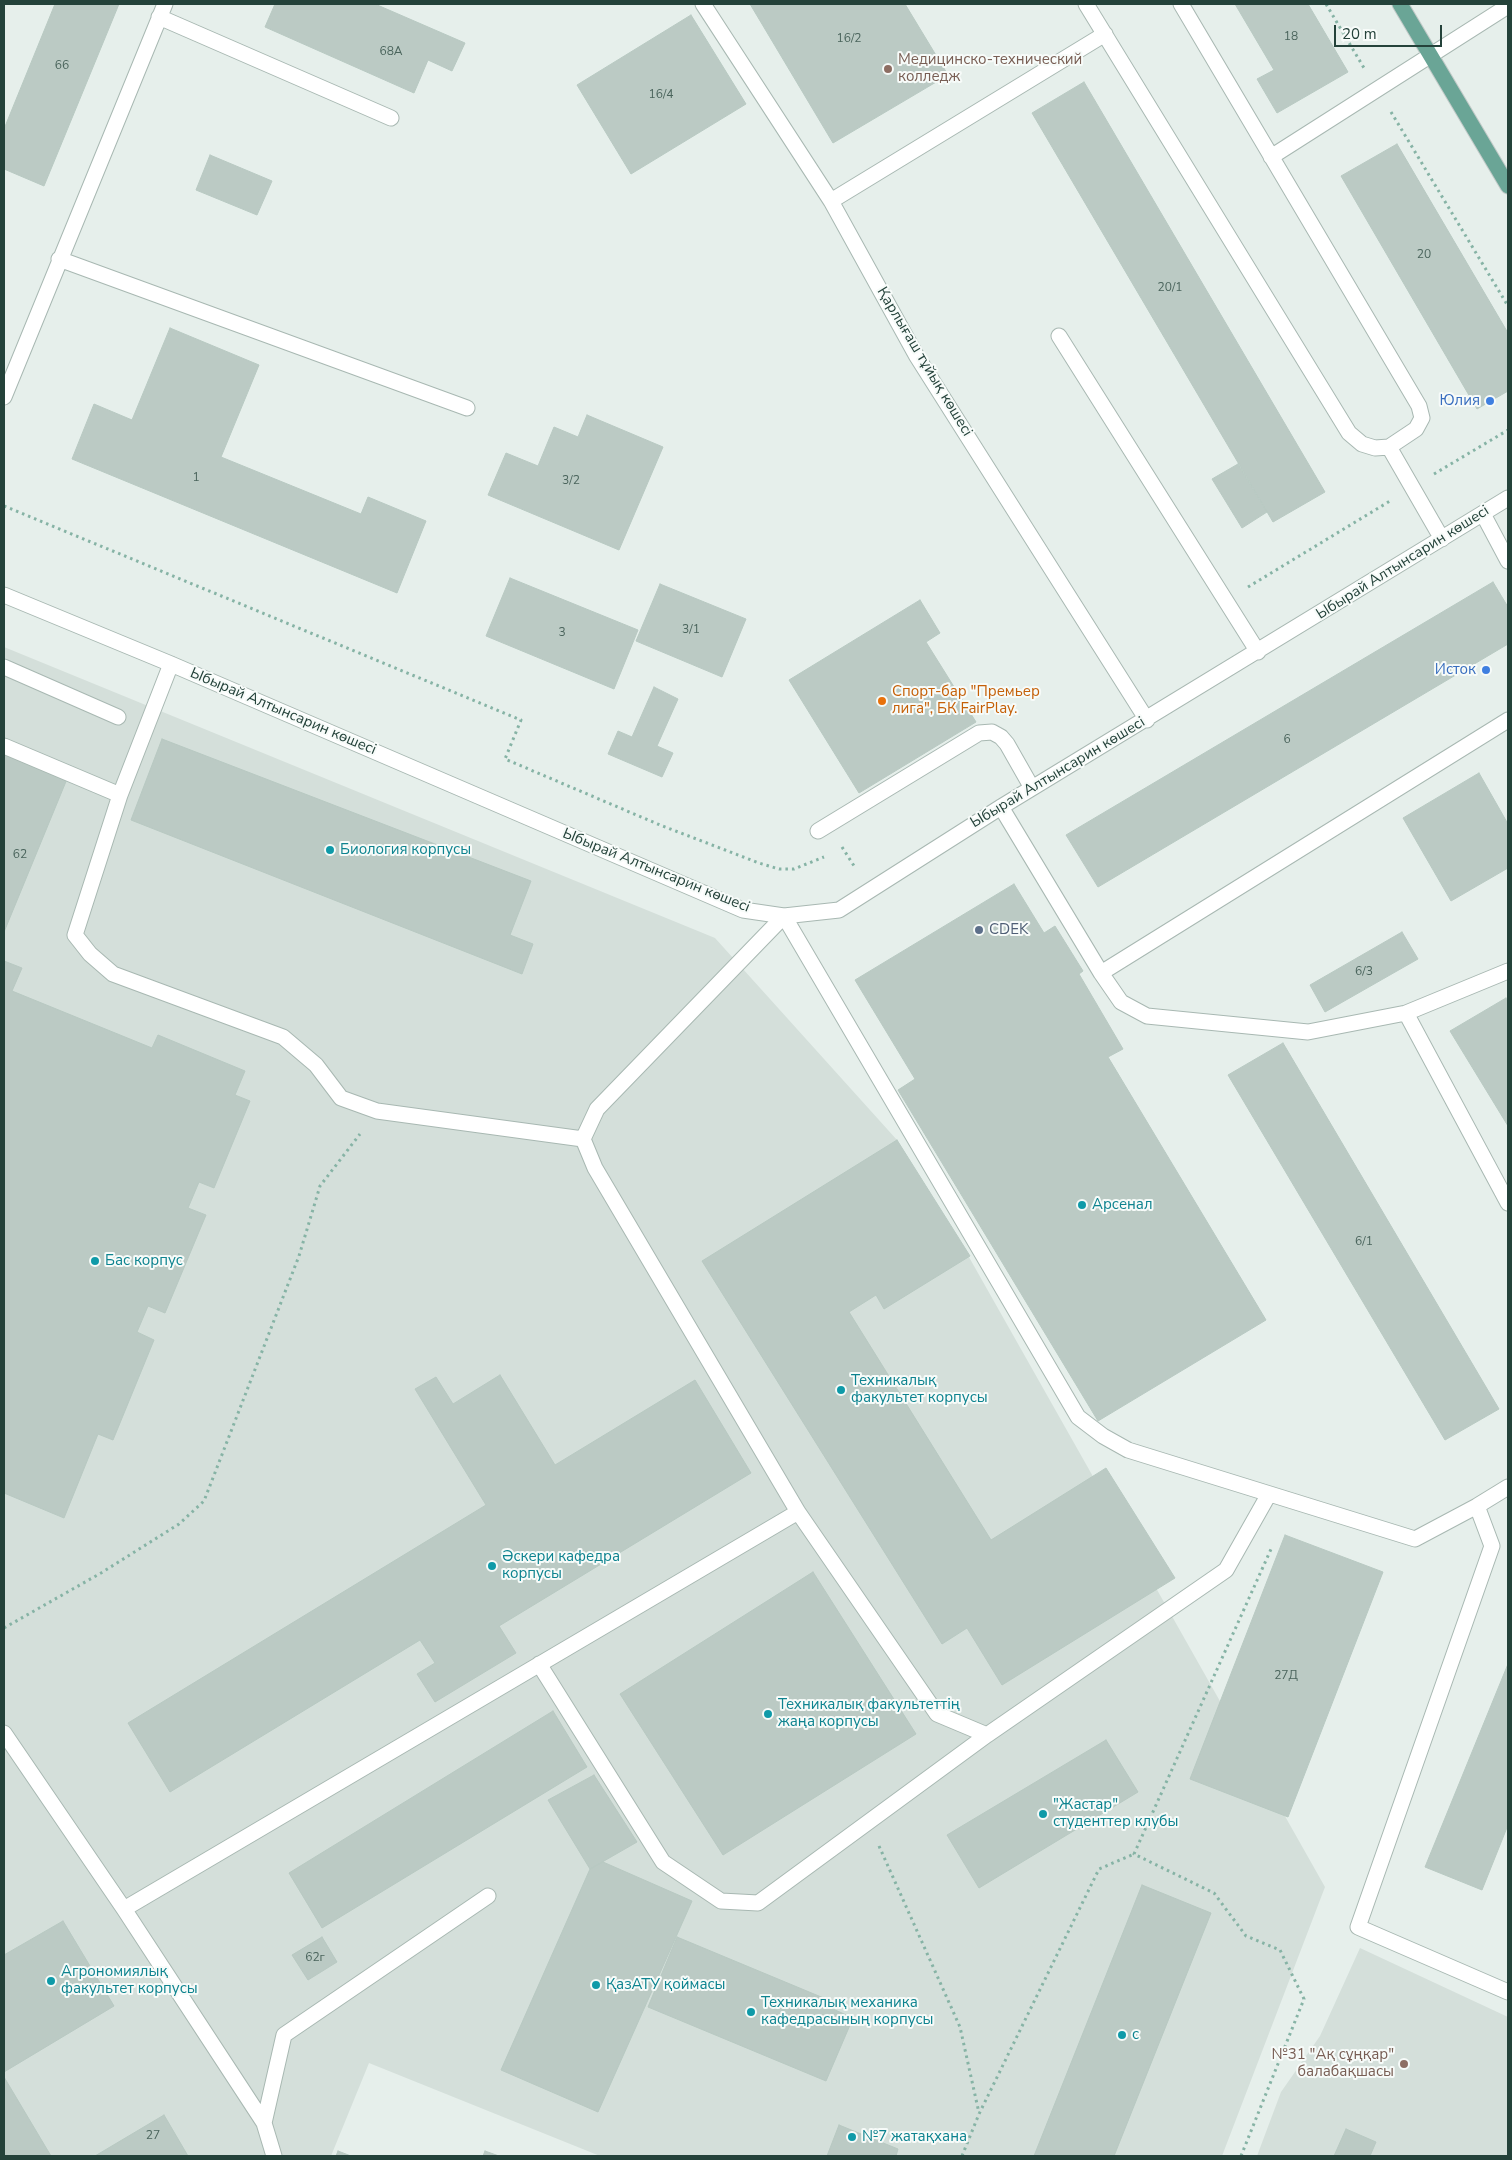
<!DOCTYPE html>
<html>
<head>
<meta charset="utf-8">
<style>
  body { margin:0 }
  #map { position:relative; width:1512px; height:2160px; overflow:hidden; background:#e6efeb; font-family:"Nunito Sans",sans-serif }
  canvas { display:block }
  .frame { position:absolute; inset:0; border:5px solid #24423a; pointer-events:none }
  .scale { position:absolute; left:1334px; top:25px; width:108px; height:22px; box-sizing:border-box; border:2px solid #24423a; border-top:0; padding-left:6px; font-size:15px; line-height:18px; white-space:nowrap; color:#24423a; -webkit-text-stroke:4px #f7fbf9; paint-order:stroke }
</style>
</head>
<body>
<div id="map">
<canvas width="1512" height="2160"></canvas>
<div class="frame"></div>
<div class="scale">20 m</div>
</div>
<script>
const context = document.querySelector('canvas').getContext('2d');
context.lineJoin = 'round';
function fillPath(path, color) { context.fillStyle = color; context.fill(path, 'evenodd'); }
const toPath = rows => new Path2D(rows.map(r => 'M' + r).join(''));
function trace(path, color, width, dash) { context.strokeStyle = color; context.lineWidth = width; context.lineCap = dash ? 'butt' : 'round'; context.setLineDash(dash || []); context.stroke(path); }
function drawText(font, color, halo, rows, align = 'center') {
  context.font = font + ' "Nunito Sans",sans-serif'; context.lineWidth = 4; context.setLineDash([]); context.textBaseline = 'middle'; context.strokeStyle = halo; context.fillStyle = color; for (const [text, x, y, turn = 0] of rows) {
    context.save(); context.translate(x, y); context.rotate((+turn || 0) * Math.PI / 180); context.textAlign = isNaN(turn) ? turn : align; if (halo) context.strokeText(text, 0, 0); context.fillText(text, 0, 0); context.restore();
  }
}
const built = toPath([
  [4,647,715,938,897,1140,961,1243,1325,1887,1222,2156,600,2156,369,2063,331,2156,4,2156],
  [1360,1948,1508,2017,1508,2156,1257,2156,1281,2092,1320,2036]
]);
const building = toPath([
  [55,4,119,4,44,186,4,169,4,129,55,4],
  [275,4,375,4,465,43,452,71,428,60,414,93,265,27,275,4],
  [750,4,905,4,948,75,833,143,750,4],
  [1235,4,1308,4,1348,72,1277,113,1257,79,1274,70,1235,4],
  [691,15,746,104,631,174,577,85,691,15],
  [1084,82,1325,492,1273,522,1032,113,1084,82],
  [1397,144,1508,333,1508,391,1477,409,1341,176,1397,144],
  [210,155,272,181,257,215,196,190,210,155],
  [170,328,259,365,221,457,361,514,368,497,426,521,397,593,72,459,94,404,132,420,170,328],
  [587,415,663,447,619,550,488,495,506,453,538,466,554,427,578,437,587,415],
  [1238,464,1267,512,1242,528,1212,479,1238,464],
  [510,578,638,630,614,689,486,636,510,578],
  [1493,582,1508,607,1508,644,1098,887,1066,835,1493,582],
  [660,584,746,619,722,677,636,641,660,584],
  [920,600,940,633,926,642,976,722,859,793,789,680,920,600],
  [654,687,678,699,657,746,673,753,662,777,608,754,618,731,632,737,654,687],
  [162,739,531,881,510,935,533,944,522,974,131,820,162,739],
  [4,753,67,779,4,932,4,753],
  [1479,773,1508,824,1508,868,1451,901,1403,818,1479,773],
  [1014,884,1044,933,1055,926,1083,971,1079,974,1123,1049,1108,1057,1266,1320,1098,1421,898,1090,915,1079,855,980,1014,884],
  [1402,932,1418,959,1325,1012,1310,985,1402,932],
  [4,961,22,968,12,991,152,1048,158,1035,245,1071,235,1095,250,1101,214,1188,199,1182,188,1208,206,1215,165,1313,148,1306,137,1332,154,1340,113,1440,98,1434,64,1518,4,1493,4,961],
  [1506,998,1508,1002,1508,1126,1450,1031,1506,998],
  [1283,1043,1499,1409,1445,1440,1228,1075,1283,1043],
  [897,1140,970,1256,884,1309,876,1295,849,1312,991,1540,1106,1468,1175,1578,1002,1685,967,1628,942,1644,702,1261,897,1140],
  [500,1375,555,1465,695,1380,751,1473,499,1626,516,1653,435,1702,417,1674,435,1663,420,1640,170,1792,128,1723,486,1505,415,1389,436,1377,453,1404,500,1375],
  [1285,1535,1383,1572,1288,1817,1190,1779,1285,1535],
  [813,1572,916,1734,723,1855,620,1694,813,1572],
  [1508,1664,1508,1825,1482,1890,1425,1867,1508,1664],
  [553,1711,587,1767,322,1928,289,1873,553,1711],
  [1106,1740,1138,1792,979,1888,947,1835,1106,1740],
  [594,1775,637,1842,590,1869,548,1800,594,1775],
  [603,1862,692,1901,598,2112,501,2070,590,1869,603,1862],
  [1142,1885,1211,1913,1114,2156,1034,2156,1142,1885],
  [63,1921,114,2006,4,2072,4,1955,63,1921],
  [322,1937,337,1962,308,1980,292,1955,322,1937],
  [677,1937,826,1999,824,2005,853,2018,826,2081,648,2007,677,1937],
  [4,2077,51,2156,4,2156,4,2077],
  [164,2115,188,2156,95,2156,164,2115],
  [839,2125,898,2149,896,2156,827,2156,839,2125],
  [1346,2129,1376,2142,1370,2156,1334,2156,1346,2129],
  [338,2151,351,2156,336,2156,338,2151],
  [485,2151,499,2156,483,2156,485,2151]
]);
const path = toPath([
  [1326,4,1364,68],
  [1391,112,1508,306],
  [1434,474,1508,430],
  [4,506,521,720,505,759,660,825,759,863,779,869,794,869,824,857],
  [1248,587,1390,501],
  [842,847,856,869],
  [4,1628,101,1573,179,1524,204,1501,299,1256,320,1186,360,1134],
  [879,1846,960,2027,979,2113],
  [962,2156,979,2114,1099,1869,1134,1854],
  [1241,2156,1304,1999,1280,1950,1246,1936,1214,1893,1134,1854,1272,1547]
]);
const minor = toPath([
  [703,4,831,201,916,355,1147,720],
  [1086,4,1349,433,1362,444,1375,448,1389,447],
  [1181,4,1419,406,1422,418,1416,429,1389,447,1442,539],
  [159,17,391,118],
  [1271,157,1508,6],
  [831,201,1105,34],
  [59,259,467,408],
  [1059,336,1258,652],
  [4,397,165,4],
  [1483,514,1508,561],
  [4,595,171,664,743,910,784,916,839,910,1001,807,1508,498],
  [171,664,120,795,75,935,90,954,113,974,283,1037,316,1065,341,1098,377,1111,583,1139],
  [4,667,118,717],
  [4,746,120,795],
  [1001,807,1101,973,1121,1002,1147,1016,1308,1032,1406,1013,1508,1203],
  [818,831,979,733,992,732,1001,737,1007,744,1032,788],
  [1101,973,1508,720],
  [1406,1013,1508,971],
  [1269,1494,1226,1570,987,1735,937,1714,798,1512,595,1168,583,1139,597,1109,784,916,1078,1417,1103,1436,1128,1450,1415,1539,1477,1506,1508,1487],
  [1477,1506,1492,1546,1358,1927,1508,1992],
  [539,1664,663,1862,721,1901,758,1903,987,1735],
  [4,1733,124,1909,264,2123,274,2156],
  [124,1909,798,1512],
  [264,2123,284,2035,488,1896]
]);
const major = toPath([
  [1400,4,1508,186]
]);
const markers = [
  [888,69,5,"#8d6e63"],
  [1490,401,5,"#3f7fe0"],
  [1486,670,5,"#3f7fe0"],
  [882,701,5,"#e8710a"],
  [330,850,5,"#0f9aa8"],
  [979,930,5,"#5c6f8a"],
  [1082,1205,5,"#0f9aa8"],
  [95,1261,5,"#0f9aa8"],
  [841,1390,5,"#0f9aa8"],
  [492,1566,5,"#0f9aa8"],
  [768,1714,5,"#0f9aa8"],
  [1043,1814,5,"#0f9aa8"],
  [51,1981,5,"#0f9aa8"],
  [596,1985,5,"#0f9aa8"],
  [751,2012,5,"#0f9aa8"],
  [1122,2035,5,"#0f9aa8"],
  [1404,2064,5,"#8d6e63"],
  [852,2137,5,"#0f9aa8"]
];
const numberNames = [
  ["18",1291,37],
  ["16/2",849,39],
  ["68А",391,52],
  ["66",62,66],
  ["16/4",661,95],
  ["20",1424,255],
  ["20/1",1170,288],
  ["1",196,478],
  ["3/2",571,481],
  ["3/1",691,630],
  ["3",562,633],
  ["6",1287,740],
  ["62",20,855],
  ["6/3",1364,972],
  ["6/1",1364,1242],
  ["27Д",1286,1676],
  ["62г",315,1958],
  ["27",153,2136]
];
const educationNames = [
  ["Медицинско-технический",898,60],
  ["колледж",898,77],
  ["№31 \"Ақ сұңқар\"",1394,2055,"right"],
  ["балабақшасы",1394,2072,"right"]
];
const streetNames = [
  ["Қарлығаш тұйық көшесі",924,362,59],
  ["Ыбырай Алтынсарин көшесі",1403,563,-32],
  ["Ыбырай Алтынсарин көшесі",283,712,23],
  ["Ыбырай Алтынсарин көшесі",1058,773,-31],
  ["Ыбырай Алтынсарин көшесі",656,871,22]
];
const shopNames = [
  ["Юлия",1480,401],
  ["Исток",1476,670]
];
const foodNames = [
  ["Спорт-бар \"Премьер",892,692],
  ["лига\", БК FairPlay.",892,709]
];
const cultureNames = [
  ["Биология корпусы",340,850],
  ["Арсенал",1092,1205],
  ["Бас корпус",105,1261],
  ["Техникалық",851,1381],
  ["факультет корпусы",851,1398],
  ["Әскери кафедра",502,1557],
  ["корпусы",502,1574],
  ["Техникалық факультеттің",778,1705],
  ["жаңа корпусы",778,1722],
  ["\"Жастар\"",1053,1805],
  ["студенттер клубы",1053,1822],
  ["Агрономиялық",61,1972],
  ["факультет корпусы",61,1989],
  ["ҚазАТУ қоймасы",606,1985],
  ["Техникалық механика",761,2003],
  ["кафедрасының корпусы",761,2020],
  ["с",1132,2035],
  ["№7 жатақхана",862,2137]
];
const serviceNames = [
  ["CDEK",989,930]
];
fillPath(built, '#d4dfda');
fillPath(building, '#bbcac4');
trace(building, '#b8c9c2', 1);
trace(minor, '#a8b8b2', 17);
trace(major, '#c2cac8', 17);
trace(path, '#86b3a5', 3, [2.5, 4]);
trace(minor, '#fff', 15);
trace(major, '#6aa596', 15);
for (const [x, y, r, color] of markers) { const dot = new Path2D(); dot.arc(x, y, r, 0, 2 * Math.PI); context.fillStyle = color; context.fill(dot); trace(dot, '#f7fbf9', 2); }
drawText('12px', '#4a645c', null, numberNames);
drawText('15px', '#785e54', '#f7fbf9', educationNames, 'left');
drawText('15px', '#24423a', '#f7fbf9', streetNames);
drawText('15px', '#366cbe', '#f7fbf9', shopNames, 'right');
drawText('15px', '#c56008', '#f7fbf9', foodNames, 'left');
drawText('15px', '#0d838f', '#f7fbf9', cultureNames, 'left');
drawText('15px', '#4e5e75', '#f7fbf9', serviceNames, 'left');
</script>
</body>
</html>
